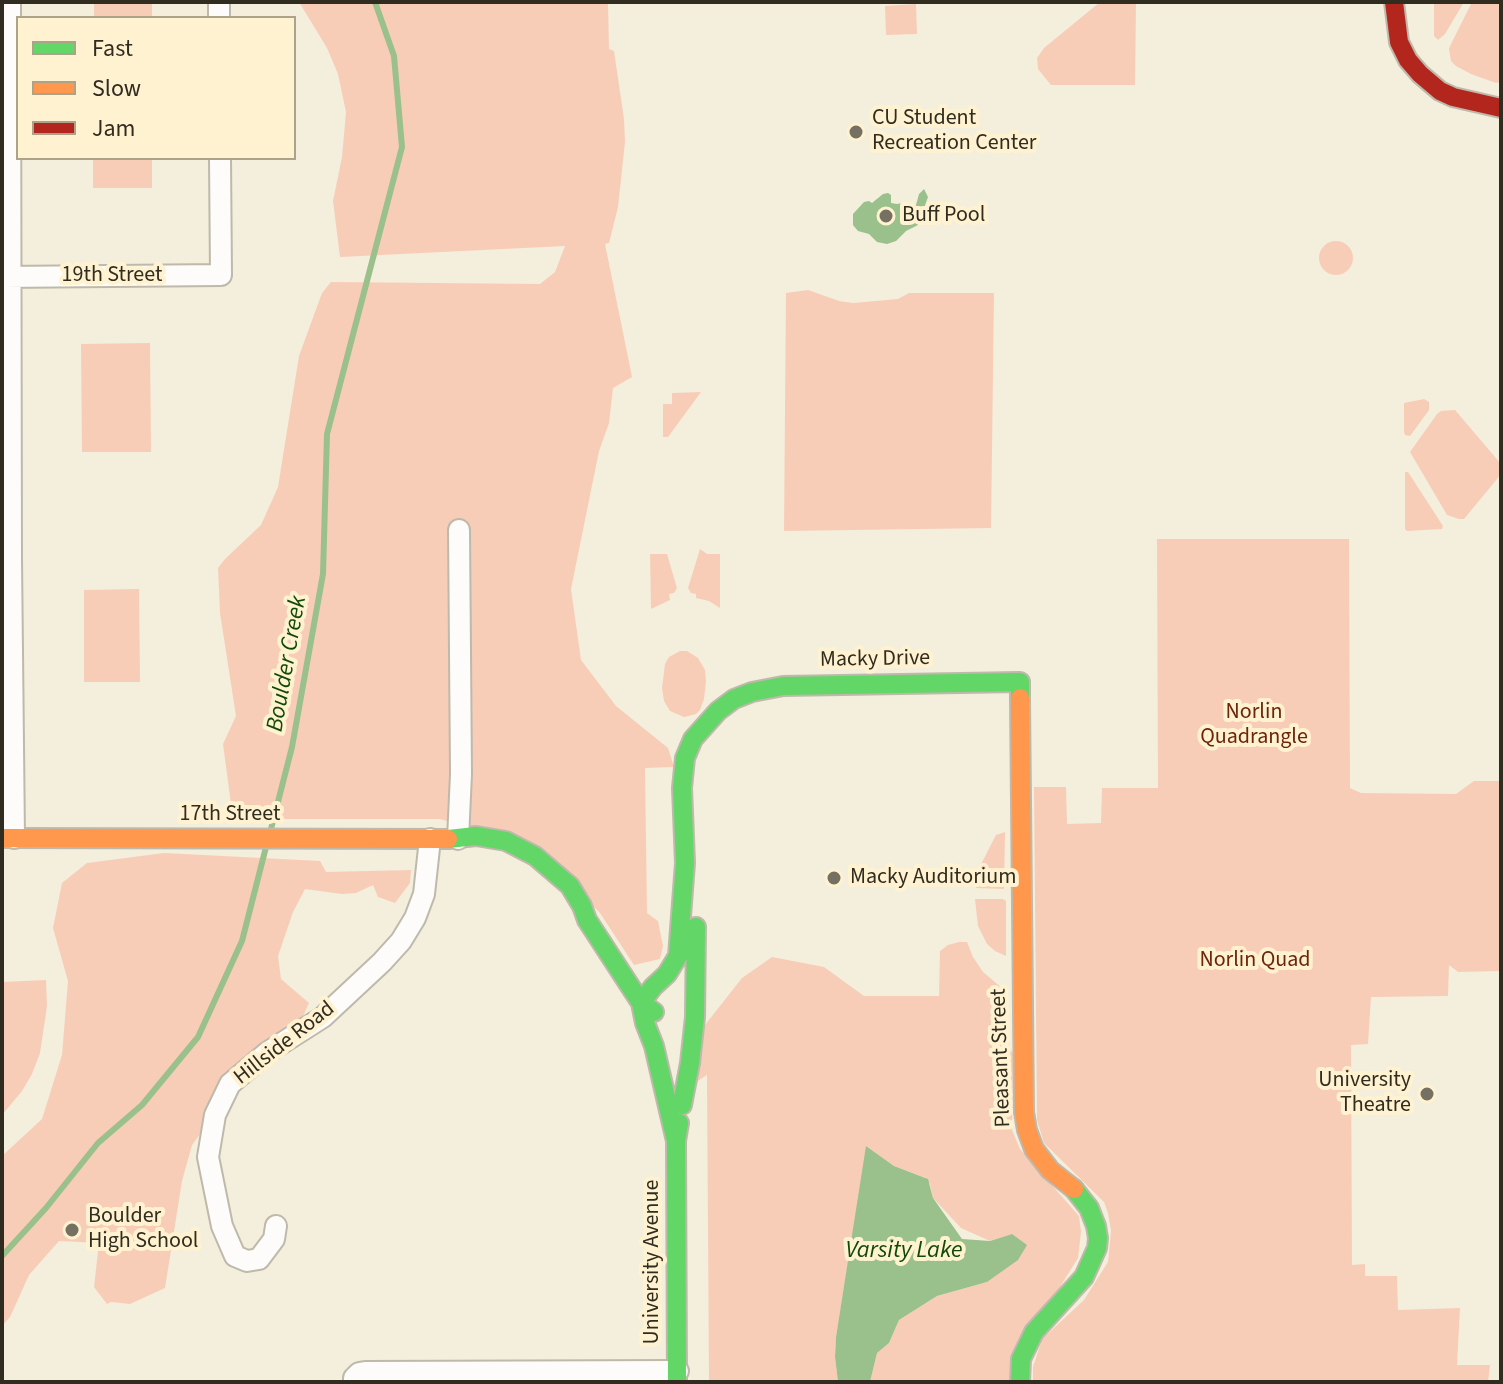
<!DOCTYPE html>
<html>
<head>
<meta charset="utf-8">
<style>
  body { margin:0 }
  #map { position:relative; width:1503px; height:1384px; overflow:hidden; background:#f4eedc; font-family:"Source Sans 3",sans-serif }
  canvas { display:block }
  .frame { position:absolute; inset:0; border:4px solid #312c20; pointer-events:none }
  .legend { position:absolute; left:16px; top:16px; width:280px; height:144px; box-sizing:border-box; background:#fff2d1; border:2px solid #ada38a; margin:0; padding:10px 14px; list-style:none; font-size:24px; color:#312c20 }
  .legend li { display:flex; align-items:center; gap:16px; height:40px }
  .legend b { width:40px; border:2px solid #ada38a }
</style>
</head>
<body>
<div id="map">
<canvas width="1503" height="1384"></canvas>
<div class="frame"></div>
<ul class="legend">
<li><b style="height:10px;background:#63d668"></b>Fast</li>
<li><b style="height:10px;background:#ff974d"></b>Slow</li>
<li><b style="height:10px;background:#b3261e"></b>Jam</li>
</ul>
</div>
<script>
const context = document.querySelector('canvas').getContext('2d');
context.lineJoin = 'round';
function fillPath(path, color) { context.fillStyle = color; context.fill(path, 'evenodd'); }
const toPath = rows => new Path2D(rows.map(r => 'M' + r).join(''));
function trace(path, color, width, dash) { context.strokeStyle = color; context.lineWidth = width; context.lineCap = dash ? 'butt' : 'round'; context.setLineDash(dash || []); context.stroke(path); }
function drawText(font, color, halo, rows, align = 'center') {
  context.font = font + ' "Source Sans 3",sans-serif'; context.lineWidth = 8; context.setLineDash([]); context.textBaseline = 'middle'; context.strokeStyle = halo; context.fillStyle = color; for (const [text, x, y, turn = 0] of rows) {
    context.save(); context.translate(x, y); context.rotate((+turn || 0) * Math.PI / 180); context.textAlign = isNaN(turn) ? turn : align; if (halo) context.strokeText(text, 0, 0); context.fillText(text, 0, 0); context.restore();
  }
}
const green = toPath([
  [94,2,152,2,152,18,94,18],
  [299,2,608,2,609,49,614,51,624,119,625,142,618,207,609,243,605,244,632,377,613,388,609,423,599,451,571,589,581,660,616,706,668,748,674,767,645,768,647,913,658,921,663,946,660,959,634,965,600,913,534,846,440,819,233,819,223,744,236,716,220,613,218,568,225,559,261,525,278,487,299,356,322,293,331,282,540,284,555,272,565,246,340,257,333,201,342,157,346,112,338,74,327,48],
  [1100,2,1136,2,1135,85,1051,85,1038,69,1037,58,1044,48],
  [1434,2,1464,2,1445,34,1438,40,1434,36],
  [1472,2,1501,2,1500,82,1496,83,1471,74,1456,66,1451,61,1449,49,1451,44],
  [916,4,917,34,886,35,885,6],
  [93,158,152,158,152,188,93,188],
  '1319 258a17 17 0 1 1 34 0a17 17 0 1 1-34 0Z',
  [808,290,839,301,853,303,898,299,909,293,994,293,991,528,784,531,786,293],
  [150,343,151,452,82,452,81,344],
  [701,392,668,437,663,437,663,404,672,404,672,393],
  [1424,399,1429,402,1429,410,1410,436,1405,435,1404,432,1404,403],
  [1455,410,1501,464,1501,473,1497,479,1464,519,1459,519,1447,515,1410,452,1437,414,1441,411],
  [1405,472,1408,472,1443,526,1442,529,1407,531,1405,529],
  [1157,539,1349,539,1350,788,1361,793,1456,794,1474,781,1501,781,1501,892,1500,894,1501,971,1458,972,1449,965,1448,996,1371,997,1368,1044,1351,1045,1352,1265,1365,1264,1365,1276,1397,1276,1398,1310,1460,1308,1457,1365,1490,1365,1488,1382,1033,1382,1033,1367,1042,1339,1084,1300,1108,1262,1111,1231,1108,1213,1104,1202,1044,1143,1037,1120,1034,787,1066,787,1067,824,1101,823,1102,788,1158,788],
  [700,549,707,554,720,554,720,608,709,601,696,598,696,594,691,593,688,588],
  [650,554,667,554,677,588,674,593,669,594,670,600,651,609],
  [139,589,140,682,84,682,84,590],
  [680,651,687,651,698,658,705,670,706,681,704,699,700,710,696,714,684,717,670,711,664,701,662,688,665,664,669,657],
  [1005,832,1004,889,976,888,976,874,996,835],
  [164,853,320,861,326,872,411,870,410,883,395,903,378,897,373,885,356,893,342,894,305,889,293,912,278,956,281,979,309,1003,297,1029,269,1042,192,1145,182,1181,165,1288,130,1304,111,1302,107,1304,94,1287,99,1243,59,1241,29,1275,10,1317,2,1326,2,1156,42,1119,62,1055,68,981,53,928,62,883,87,863],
  [975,899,1003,899,1006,901,1006,956,995,951,987,944,978,926],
  [959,942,967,942,973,957,983,972,1002,988,1007,1000,1007,1026,1003,1033,1013,1054,1012,1130,1020,1149,1079,1216,1081,1232,1078,1258,1063,1282,1012,1382,870,1382,877,1353,889,1343,899,1320,937,1296,987,1282,1012,1234,990,1241,961,1228,933,1198,930,1184,926,1178,894,1166,867,1147,836,1337,835,1357,838,1382,709,1382,707,1075,693,1084,701,1030,742,978,772,957,824,967,864,996,939,996,940,951,948,945],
  [46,980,47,1006,40,1053,32,1074,22,1091,2,1115,2,982]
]);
const water = toPath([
  [924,189,928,197,923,211,919,214,918,225,906,231,896,241,887,244,877,242,869,234,858,231,853,225,853,214,864,202,869,201,872,203,883,194,888,193,891,195,891,203,897,204,908,202,916,205,919,194],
  [866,1146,894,1166,928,1179,933,1198,962,1239,990,1241,1012,1234,1027,1245,1018,1260,987,1282,937,1296,899,1320,889,1343,877,1353,870,1382,838,1382,835,1357,836,1337]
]);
const stream = toPath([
  [271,829,292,747,323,574,327,434,402,147,394,56,375,2],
  [2,1256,46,1208,98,1143,142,1105,198,1037,242,941,266,847]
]);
const street = toPath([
  [10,2,11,559,14,838],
  [219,2,219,18],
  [2,277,221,275,220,158],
  [458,839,461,774,459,530],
  [276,1226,274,1239,259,1259,247,1261,235,1256,222,1226,208,1157,215,1115,230,1084,268,1052,323,1017,382,962,401,941,415,918,424,894,430,839],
  [354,1382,354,1378,359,1373,365,1372,678,1371]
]);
const fast = toPath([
  [448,839,476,836,506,841,535,856,570,886,582,906,587,920,641,1003,654,1012],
  [682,1105,690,1063,695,1017,696,927],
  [676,1141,654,1046,645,1023,641,1003,653,987,667,974,678,956,685,863,682,788,685,758,693,739,718,711,734,699,752,692,783,686,1020,682,1020,698],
  [677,1382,676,1141,679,1123],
  [1020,1382,1021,1359,1034,1332,1084,1277,1097,1248,1098,1238,1096,1226,1089,1208,1074,1189]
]);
const slow = toPath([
  [1020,698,1024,1112,1027,1130,1034,1149,1050,1170,1074,1189],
  [2,838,448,839]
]);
const jam = toPath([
  [1394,2,1399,42,1408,60,1420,74,1440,91,1453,97,1501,108]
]);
const markers = [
  [856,132,8,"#757062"],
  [886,216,8,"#757062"],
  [834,878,8,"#757062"],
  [1427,1094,8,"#757062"],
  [72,1230,8,"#757062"]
];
const poiNames = [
  ["CU Student",872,119],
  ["Recreation Center",872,144],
  ["Buff Pool",902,216],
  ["Macky Auditorium",850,878],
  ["University",1411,1081,"right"],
  ["Theatre",1411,1106,"right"],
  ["Boulder",88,1217],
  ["High School",88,1242]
];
const streetNames = [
  ["19th Street",112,276],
  ["Macky Drive",875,660,-1],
  ["17th Street",230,815],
  ["Hillside Road",285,1044,-38],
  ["Pleasant Street",1002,1058,-92],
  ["University Avenue",653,1262,-90]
];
const parkNames = [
  ["Norlin",1254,713],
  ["Quadrangle",1254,738],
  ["Norlin Quad",1255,961]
];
const waterNames = [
  ["Boulder Creek",288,664,-80],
  ["Varsity Lake",904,1252]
];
fillPath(green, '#f8cdb8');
fillPath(water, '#9ac08c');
trace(stream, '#9ac08c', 6);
trace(street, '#beb9ab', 24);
trace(fast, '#beb9ab', 22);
trace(slow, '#beb9ab', 22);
trace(jam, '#beb9ab', 22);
trace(street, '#fdfcfa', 20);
trace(fast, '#63d668', 18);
trace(slow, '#ff974d', 18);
trace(jam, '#b3261e', 18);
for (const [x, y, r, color] of markers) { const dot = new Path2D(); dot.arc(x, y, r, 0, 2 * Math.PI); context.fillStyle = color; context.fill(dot); trace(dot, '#fff2d1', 3); }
drawText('22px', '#312c20', '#fff2d1', poiNames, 'left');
drawText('22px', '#312c20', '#fff2d1', streetNames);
drawText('22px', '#6f2409', '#fff2d1', parkNames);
drawText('italic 24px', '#114a05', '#fff2d1', waterNames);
</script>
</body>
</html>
